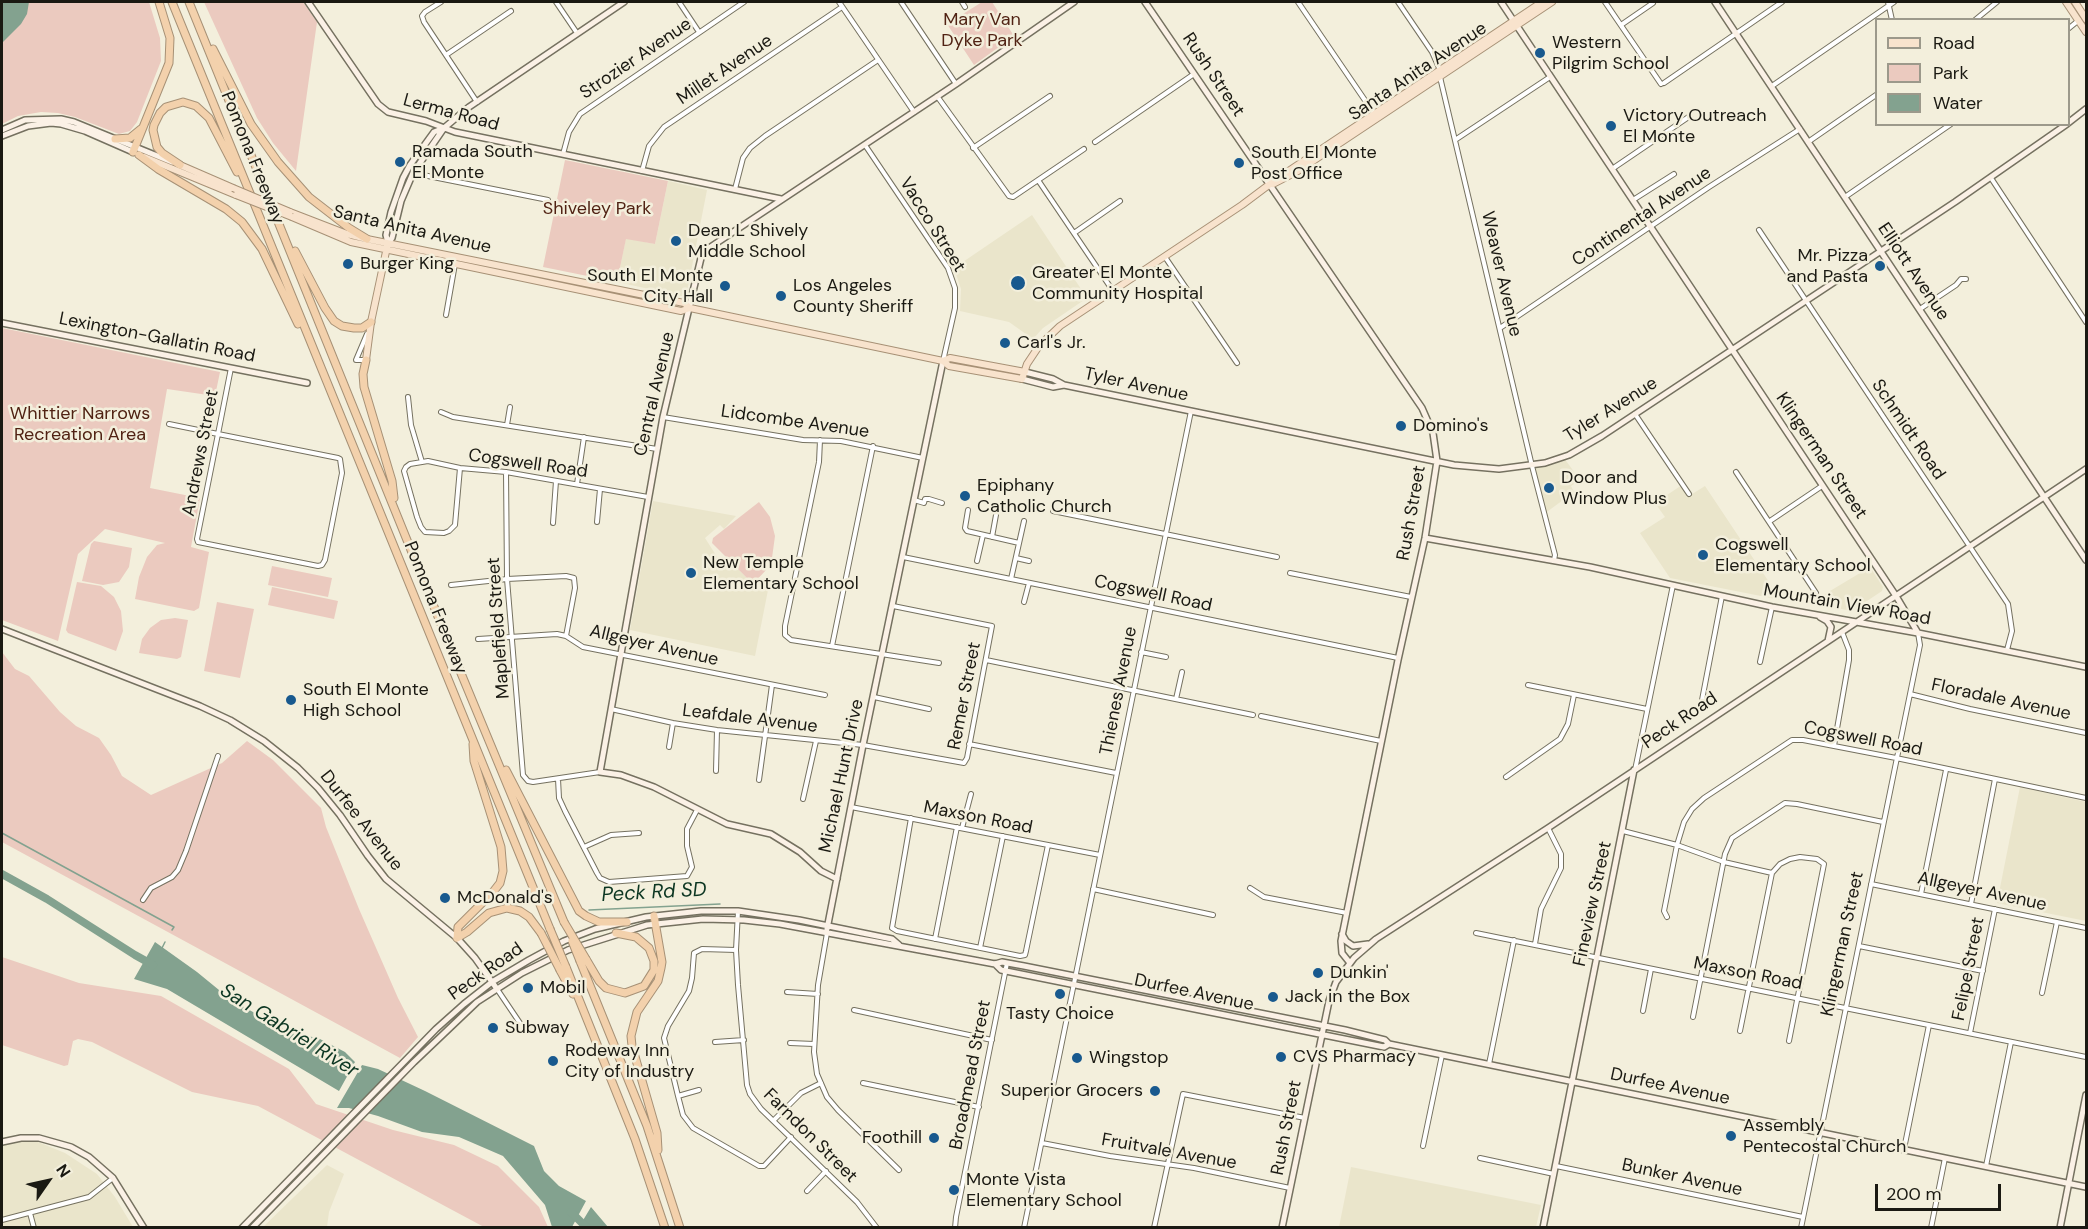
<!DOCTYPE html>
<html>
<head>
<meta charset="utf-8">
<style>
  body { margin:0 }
  #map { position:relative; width:2088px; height:1229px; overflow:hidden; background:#f3efdc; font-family:"DM Sans",sans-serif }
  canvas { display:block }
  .frame { position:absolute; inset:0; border:3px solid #1a1912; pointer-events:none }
  .legend { position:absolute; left:1875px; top:18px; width:195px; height:108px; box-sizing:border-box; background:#f3efdc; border:2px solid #9c998b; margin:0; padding:8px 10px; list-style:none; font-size:18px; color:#1a1912 }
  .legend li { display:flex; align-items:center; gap:12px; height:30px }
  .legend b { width:30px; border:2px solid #9c998b }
  .north { position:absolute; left:18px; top:1151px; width:60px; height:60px; -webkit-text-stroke:4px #f3efdc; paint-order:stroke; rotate:56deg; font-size:16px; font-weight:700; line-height:24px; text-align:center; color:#1a1912 }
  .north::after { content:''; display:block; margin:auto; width:21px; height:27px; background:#1a1912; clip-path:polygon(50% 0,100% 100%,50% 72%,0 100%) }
  .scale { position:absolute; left:1875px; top:1184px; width:126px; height:27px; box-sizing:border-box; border:3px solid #1a1912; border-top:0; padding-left:8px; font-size:18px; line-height:21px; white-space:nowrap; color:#1a1912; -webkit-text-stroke:4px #f3efdc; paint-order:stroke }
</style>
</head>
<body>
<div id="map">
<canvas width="2088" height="1229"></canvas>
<div class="frame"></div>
<ul class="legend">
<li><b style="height:8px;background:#f8e3cd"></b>Road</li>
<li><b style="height:16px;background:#ebcabf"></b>Park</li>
<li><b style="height:16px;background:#83a28f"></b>Water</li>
</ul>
<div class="north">N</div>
<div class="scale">200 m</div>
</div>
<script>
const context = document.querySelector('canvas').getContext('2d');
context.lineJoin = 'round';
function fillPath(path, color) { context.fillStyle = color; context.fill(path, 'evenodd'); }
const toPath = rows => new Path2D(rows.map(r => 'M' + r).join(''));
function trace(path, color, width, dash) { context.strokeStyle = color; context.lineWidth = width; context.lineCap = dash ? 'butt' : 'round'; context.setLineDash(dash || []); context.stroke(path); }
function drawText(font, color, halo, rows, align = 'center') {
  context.font = font + ' "DM Sans",sans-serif'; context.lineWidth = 5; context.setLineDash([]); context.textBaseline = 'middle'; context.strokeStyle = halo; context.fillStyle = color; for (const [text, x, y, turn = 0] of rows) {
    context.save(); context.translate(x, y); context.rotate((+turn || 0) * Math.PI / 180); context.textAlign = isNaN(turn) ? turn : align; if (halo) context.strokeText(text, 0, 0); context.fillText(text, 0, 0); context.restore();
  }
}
const built = toPath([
  [668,181,707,190,686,297,617,282,626,238,655,244],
  [1032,215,1087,298,1043,328,1033,339,1009,322,960,311,961,289,954,268],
  [1564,458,1580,480,1571,486,1574,492,1544,514,1533,467],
  [1682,485,1689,496,1705,486,1781,600,1670,578,1640,533,1665,517,1655,503],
  [653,501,736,516,724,529,720,525,705,538,721,563,734,565,753,584,758,582,769,585,755,656,630,630],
  [1870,567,1883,587,1882,591,1852,611,1810,603],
  [2020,787,2086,802,2086,921,1997,903],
  [25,1141,38,1142,65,1153,97,1174,115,1197,133,1227,2,1227,2,1145],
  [327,1165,344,1174,329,1212,327,1227,263,1227],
  [1351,1167,1541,1205,1536,1227,1339,1227]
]);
const green = toPath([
  [2,2,149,2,160,38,161,61,137,122,130,131,119,134,75,117,58,113,41,112,18,116,2,124],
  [204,2,303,2,317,22,296,171,273,143,257,118],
  [982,2,992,2,1014,36,974,65,947,24],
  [565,160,668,181,655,244,626,239,617,282,543,267],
  [2,328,220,372,215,396,167,389,150,488,200,498,191,547,209,552,199,608,194,611,135,599,139,577,147,557,157,545,165,543,105,529,78,554,58,641,2,620],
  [759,502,770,517,775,536,772,558,767,569,753,584,712,543,713,538],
  [94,541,132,548,129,567,119,582,103,585,82,581,91,544],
  [272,566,332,578,328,597,268,585],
  [77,582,101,586,114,597,121,611,123,631,116,651,68,633,66,630],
  [272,587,338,601,334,619,268,605],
  [217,602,254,609,240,678,204,671],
  [175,618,188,620,181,657,177,659,139,653,142,639,150,628,161,620],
  [2,652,15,669,29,676,60,712,76,726,99,738,111,755,122,776,151,795,222,763,247,741,273,760,321,808,326,827,359,909,398,998,418,1037,400,1058,2,842],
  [2,957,79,983,161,996,289,1069,316,1104,393,1130,454,1145,498,1166,539,1207,548,1227,484,1227,258,1106,192,1092,92,1042,78,1039,73,1041,68,1065,64,1066,2,1045]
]);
const water = toPath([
  [2,2,29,2,27,14,21,24,2,43],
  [155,942,197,972,230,999,290,1033,318,1038,345,1052,355,1062,339,1091,167,989,134,979],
  [362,1065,378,1069,425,1091,534,1146,544,1171,559,1186,586,1201,572,1227,552,1227,545,1205,503,1156,459,1137,422,1132,378,1116,349,1108,337,1108],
  [591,1207,608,1227,579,1227]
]);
const stream = toPath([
  [2,833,174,927,172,930],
  [589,910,720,904],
  [162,948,165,942]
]);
const river = toPath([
  [2,874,47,899,135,955,153,965],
  [571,1212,587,1228]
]);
const street = toPath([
  [441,2,425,12,422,16,424,22,477,102],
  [556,2,577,33],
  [679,2,699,32],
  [839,2,914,112],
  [901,2,956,84],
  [962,2,965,7],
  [1298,2,1375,115],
  [1398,2,1432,52,1440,70],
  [1605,2,1661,84],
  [1888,2,1892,20],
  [1975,20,1997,2],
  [1621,25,1653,3],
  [2068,29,2079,20],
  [446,55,511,11],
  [1440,77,1532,466,1555,555,1554,560],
  [1664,83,1782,2],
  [1772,86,1894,2],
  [937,96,1009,196,1013,197,1084,149],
  [1455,140,1550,77],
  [1095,142,1194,74],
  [1808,142,1876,95],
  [865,145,948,268,955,288,955,308,943,361],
  [973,148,1050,96],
  [563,154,569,132,580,114,744,2],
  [1612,169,1690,116],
  [642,171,649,146,664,127,842,7],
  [413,173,548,200],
  [1991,178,2086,322],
  [1038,180,1113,291],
  [735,189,743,158,750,148,765,136,878,60],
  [1845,197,1951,124],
  [1633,200,1674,174],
  [1759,230,2008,604,2012,631,2007,650],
  [1074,233,1120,201],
  [1165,257,1237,363],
  [1920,309,1956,285,1961,279,1966,279],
  [446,315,455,264],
  [1500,328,1709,187,1800,129],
  [365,360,356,360,367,334],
  [408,397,411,425,422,462],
  [441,412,453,417,657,449],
  [1635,414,1689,494],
  [663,417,803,440,841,441,923,458],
  [169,424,218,434,338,458,340,459,342,473,325,560,322,565,318,566,198,542,197,539,218,434,231,368],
  [507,425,510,407],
  [820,440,819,462,785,626,785,635,791,640,939,663],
  [460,468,455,525,449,531,444,533,425,532,421,527,417,517,404,471,406,467,410,464,428,461,460,468,506,472,648,497],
  [506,472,507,579,523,775,528,781,533,782,600,772],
  [1736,472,1816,593],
  [577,484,584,437],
  [914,500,924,503,925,499,929,499,942,503],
  [968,510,965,528,967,531,1019,543],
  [1053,511,1277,557],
  [1770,521,1822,486],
  [597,522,600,489],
  [553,523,556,481],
  [992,537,996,515],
  [903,557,1398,658],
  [1016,558,1029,561],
  [977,561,983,535],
  [1290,573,1411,597],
  [1011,579,1024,521],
  [451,585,507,579,566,576,574,578,575,588,566,636],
  [1024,602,1029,583],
  [478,639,557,634,566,636,583,647,825,695],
  [832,646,873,446],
  [1141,652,1166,657],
  [986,660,1253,715],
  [1760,662,1772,607],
  [1528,685,1647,709],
  [1910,694,1970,709,2086,733],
  [874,697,929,709],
  [1176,699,1182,672],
  [1702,700,1722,596],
  [611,709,673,723,717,730,863,745,964,763,967,758,992,626,893,606],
  [1261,716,1381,741],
  [969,744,1116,773],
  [1834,746,1849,660,1849,650,1842,632],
  [669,747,673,723],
  [1635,770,1673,585],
  [716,771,717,730],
  [1506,777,1560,739,1568,724,1574,695],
  [558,779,559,798,565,811,597,873,600,878,609,882,687,876,692,867,687,846,687,829,697,810],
  [759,780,772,685],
  [803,799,816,741],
  [851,807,1100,855],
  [911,818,892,928,897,931,1020,956,1025,955,1026,951,1048,845],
  [962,828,971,794],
  [1623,831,1677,845,1724,862,1772,873,1780,864,1790,859,1800,857,1817,859,1824,864,1789,1041],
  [584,847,611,835,639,833],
  [1871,884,2086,928],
  [1250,888,1264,897,1347,913],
  [1093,889,1213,915],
  [1921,894,1946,770],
  [143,900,151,888,172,877,178,870,186,851,218,756],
  [1971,904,1995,779],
  [738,911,736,950,738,985,747,1085,750,1094,761,1109,857,1202,877,1228],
  [1667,917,1664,911,1677,845,1684,822,1692,809,1704,798,1792,740,1803,740,1896,758,2086,798],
  [827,933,818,985,815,1035,814,1052,817,1074,827,1097,838,1110,899,1170],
  [1476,933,2086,1057],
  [935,939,957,827],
  [1535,944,1541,909,1561,868,1561,854,1548,828],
  [1859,946,1983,971],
  [980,948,1003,836],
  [736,950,702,949,694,953,692,978,689,991,668,1026,664,1038,678,1096,683,1115,693,1128,759,1166,764,1166,791,1137],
  [497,989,524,1029],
  [787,992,818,994],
  [2042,993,2057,922],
  [854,1010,992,1040],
  [1643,1011,1651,969],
  [1693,1017,1725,854,1732,838,1785,803,1797,804,1883,822],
  [1740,1031,1772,873],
  [1970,1033,1995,909],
  [715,1042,744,1040],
  [790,1043,814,1044],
  [1489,1064,1514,940],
  [863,1083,979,1107],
  [678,1096,699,1090],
  [774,1120,801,1093,821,1083],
  [1042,1143,1110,1156,1194,1168,1290,1188],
  [1423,1146,1442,1055],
  [1904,1149,1929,1025],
  [1480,1158,1554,1174],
  [1556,1166,1803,1217],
  [1986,1166,2011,1042],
  [807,1191,826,1171],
  [30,1213,34,1228],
  [2,1220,89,1197,113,1178],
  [955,1228,956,1217,1007,963],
  [1024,1228,1191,411],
  [1154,1228,1183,1094,1305,1118],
  [1801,1228,1920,645,1918,633],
  [1931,1228,1945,1158]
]);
const secondary = toPath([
  [308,2,378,104,388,112,426,121,455,132,781,199],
  [1145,2,1422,408,1433,433,1437,461,1425,538,1398,660,1341,941,1342,953,1350,963],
  [1501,2,1896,596,1918,633],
  [1715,2,2086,560],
  [2068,123,2086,109],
  [2,130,25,120,61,119,74,122,172,162],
  [2,136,28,126,51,123,61,124,85,131,133,152],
  [388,243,392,238,401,201,413,173,444,128,469,107,624,2],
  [388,243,386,235,391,212,403,178,410,165,434,132,444,128],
  [2,323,307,383],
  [1025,372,1053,379,1064,385,1454,465,1499,469,1545,463,1569,455,1602,436,1955,202,2067,124],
  [1022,379,1053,387,1064,385],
  [1425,538,1590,567,1772,607,1918,633,2086,667],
  [1820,617,1827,621,1831,627,1828,641],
  [2,629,200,706,230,720,264,741,298,768,318,788,340,815,368,856,386,879,457,938,475,958,497,989],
  [837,879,821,871,800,852,771,834,727,824,654,787,621,775,600,772,663,417,701,258,706,250,956,84,1074,2],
  [827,929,863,745,943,361],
  [1342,934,1346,941,1353,946,1368,944],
  [995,964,1001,970,1379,1046,1384,1047,1389,1044,2086,1187],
  [2,1142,21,1138,39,1138,71,1147,89,1157,113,1178,144,1228],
  [242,1228,436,1029,464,1004,492,982,529,960,564,941,595,929,646,917,701,911,738,911,799,920,892,939,899,945],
  [252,1228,414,1062,477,1002,522,973,568,950,647,925,703,919,744,920,780,924,995,964,1002,962,1024,966,1345,1030,1385,1040,1389,1044],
  [1282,1228,1329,1001,1336,982,1354,958,1376,939,1548,828,2086,469],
  [1543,1228,1634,770],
  [2060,1228,2086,1095]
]);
const primary = toPath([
  [2066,2,2086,32],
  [2075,2,2086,19],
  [144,157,236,195],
  [180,165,233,188],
  [1273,184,1298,171,1552,2],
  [290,212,347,234,367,239,684,303,690,308,943,361,949,366,1022,379,1027,364,1039,346,1060,326,1242,205,1278,178,1542,2],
  [292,217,351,242,681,311,690,308],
  [366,360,371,322,387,247],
  [943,361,950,358,1025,372]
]);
const highway = toPath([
  [172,2,550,929],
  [189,2,458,666,564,922],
  [213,49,251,124,278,162,309,197,349,228,367,239],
  [115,139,130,138,141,129],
  [133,152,169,63,170,38,159,2],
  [139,155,158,169,226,209,242,222,262,249,298,324],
  [180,165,162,153,157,147,153,130,154,125,160,113,166,107,183,102,196,106,209,118,237,172],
  [295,251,325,308,334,321,342,326,354,328,362,328,371,322],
  [366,360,363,374,364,387,392,481,394,498],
  [506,770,579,911,586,916,599,922,627,922],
  [654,916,662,962,661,968,658,981,637,1012,631,1036,632,1046,657,1133,658,1150],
  [457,938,458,927,493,892,500,883,503,871,501,847,474,761,473,744],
  [457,938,467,932,489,913,507,908,520,911,529,917,541,933],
  [586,959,599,981,606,988,625,993,644,986,654,970,654,961,649,948,636,937,616,933],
  [580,961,647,1126,680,1228],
  [566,967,635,1139,665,1228],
  [560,970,573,994]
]);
const primaryBridge = toPath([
  [233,188,290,212],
  [236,195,292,217]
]);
const highwayBridge = toPath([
  [564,922,586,959],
  [550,929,566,967],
  [541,933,560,970],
  [572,941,580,961]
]);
const markers = [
  [1540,53,6,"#18598e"],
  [1611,126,6,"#18598e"],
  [400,162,6,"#18598e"],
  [1239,163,6,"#18598e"],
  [676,241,6,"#18598e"],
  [348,264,6,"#18598e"],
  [1880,266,6,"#18598e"],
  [1018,283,8,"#18598e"],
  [725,286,6,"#18598e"],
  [781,296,6,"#18598e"],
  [1005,343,6,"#18598e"],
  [1401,426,6,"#18598e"],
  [1549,488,6,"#18598e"],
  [965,496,6,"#18598e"],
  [1703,555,6,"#18598e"],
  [691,573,6,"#18598e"],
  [291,700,6,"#18598e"],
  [445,898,6,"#18598e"],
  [1318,973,6,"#18598e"],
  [528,988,6,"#18598e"],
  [1060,994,6,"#18598e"],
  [1273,997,6,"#18598e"],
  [493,1028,6,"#18598e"],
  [1281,1057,6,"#18598e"],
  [1077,1058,6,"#18598e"],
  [553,1061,6,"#18598e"],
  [1155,1091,6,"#18598e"],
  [1731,1136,6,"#18598e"],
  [934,1138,6,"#18598e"],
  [954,1190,6,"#18598e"]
];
const parkNames = [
  ["Mary Van",982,20],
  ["Dyke Park",982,41],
  ["Shiveley Park",597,209],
  ["Whittier Narrows",80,414],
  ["Recreation Area",80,435]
];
const poiNames = [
  ["Western",1552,43],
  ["Pilgrim School",1552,64],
  ["Victory Outreach",1623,116],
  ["El Monte",1623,137],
  ["Ramada South",412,152],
  ["El Monte",412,173],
  ["South El Monte",1251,153],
  ["Post Office",1251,174],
  ["Dean L Shively",688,231],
  ["Middle School",688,252],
  ["Mr. Pizza",1868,256,"right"],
  ["and Pasta",1868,277,"right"],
  ["Burger King",360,264],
  ["Greater El Monte",1032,273],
  ["Community Hospital",1032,294],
  ["South El Monte",713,276,"right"],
  ["City Hall",713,297,"right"],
  ["Los Angeles",793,286],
  ["County Sheriff",793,307],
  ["Carl's Jr.",1017,343],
  ["Domino's",1413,426],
  ["Door and",1561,478],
  ["Window Plus",1561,499],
  ["Epiphany",977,486],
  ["Catholic Church",977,507],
  ["Cogswell",1715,545],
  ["Elementary School",1715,566],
  ["New Temple",703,563],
  ["Elementary School",703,584],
  ["South El Monte",303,690],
  ["High School",303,711],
  ["McDonald's",457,898],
  ["Dunkin'",1330,973],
  ["Mobil",540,988],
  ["Jack in the Box",1285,997],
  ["Tasty Choice",1060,1014,"center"],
  ["Subway",505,1028],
  ["Rodeway Inn",565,1051],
  ["City of Industry",565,1072],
  ["CVS Pharmacy",1293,1057],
  ["Wingstop",1089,1058],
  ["Superior Grocers",1143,1091,"right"],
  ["Assembly",1743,1126],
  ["Pentecostal Church",1743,1147],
  ["Foothill",922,1138,"right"],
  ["Monte Vista",966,1180],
  ["Elementary School",966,1201]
];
const streetNames = [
  ["Strozier Avenue",636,59,-34],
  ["Millet Avenue",725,70,-34],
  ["Santa Anita Avenue",1418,72,-34],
  ["Rush Street",1213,75,56],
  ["Lerma Road",451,113,15],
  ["Pomona Freeway",252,158,68],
  ["Continental Avenue",1642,217,-34],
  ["Vacco Street",932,225,58],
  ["Santa Anita Avenue",412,230,13],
  ["Elliott Avenue",1913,272,56],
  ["Weaver Avenue",1501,274,77],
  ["Lexington-Gallatin Road",157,338,11],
  ["Tyler Avenue",1136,385,12],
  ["Central Avenue",655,394,-77],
  ["Tyler Avenue",1611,410,-32],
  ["Lidcombe Avenue",795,422,8],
  ["Schmidt Road",1908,430,56],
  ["Andrews Street",201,453,-79],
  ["Klingerman Street",1821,456,56],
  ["Cogswell Road",528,464,8],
  ["Rush Street",1412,513,-80],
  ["Cogswell Road",1153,594,12],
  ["Mountain View Road",1847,605,10],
  ["Pomona Freeway",435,608,68],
  ["Maplefield Street",499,628,-94],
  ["Allgeyer Avenue",654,646,13],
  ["Thienes Avenue",1119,691,-79],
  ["Remer Street",965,696,-79],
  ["Floradale Avenue",2001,700,12],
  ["Leafdale Avenue",750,719,7],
  ["Peck Road",1680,721,-34],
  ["Cogswell Road",1863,739,11],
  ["Michael Hunt Drive",842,776,-78],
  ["Maxson Road",978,818,11],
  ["Durfee Avenue",361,821,52],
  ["Allgeyer Avenue",1982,892,12],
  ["Fineview Street",1593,904,-78],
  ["Klingerman Street",1843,944,-78],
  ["Felipe Street",1969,969,-79],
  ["Peck Road",486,972,-35],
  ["Maxson Road",1748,974,11],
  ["Durfee Avenue",1194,993,12],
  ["Broadmead Street",971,1075,-79],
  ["Durfee Avenue",1670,1087,12],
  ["Rush Street",1287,1128,-79],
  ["Farndon Street",810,1136,45],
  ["Fruitvale Avenue",1169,1152,10],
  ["Bunker Avenue",1682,1178,12]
];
const waterNames = [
  ["Peck Rd SD",654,893,-3],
  ["San Gabriel River",289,1031,32]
];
fillPath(built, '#eae5cb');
fillPath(green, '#ebcabf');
fillPath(water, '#83a28f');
trace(stream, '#83a28f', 1.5);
trace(river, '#83a28f', 8);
trace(street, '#757160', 6);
trace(secondary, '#757160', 8);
trace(primary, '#a79176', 8);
trace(highway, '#a79176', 9);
trace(street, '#fff', 4);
trace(secondary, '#fbf1e6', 5);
trace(primary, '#f8e3cd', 6);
trace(highway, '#f3d1ac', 7);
trace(primaryBridge, '#a79176', 8, []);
trace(highwayBridge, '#a79176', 9, []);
trace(primaryBridge, '#f8e3cd', 6);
trace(highwayBridge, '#f3d1ac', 7);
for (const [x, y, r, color] of markers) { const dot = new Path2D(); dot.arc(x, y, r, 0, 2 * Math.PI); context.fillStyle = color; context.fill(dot); trace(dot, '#f3efdc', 2); }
drawText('18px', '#502213', '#f3efdc', parkNames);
drawText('18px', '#1a1912', '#f3efdc', poiNames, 'left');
drawText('18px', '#1a1912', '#f3efdc', streetNames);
drawText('italic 20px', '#0c3622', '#f3efdc', waterNames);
</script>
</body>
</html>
